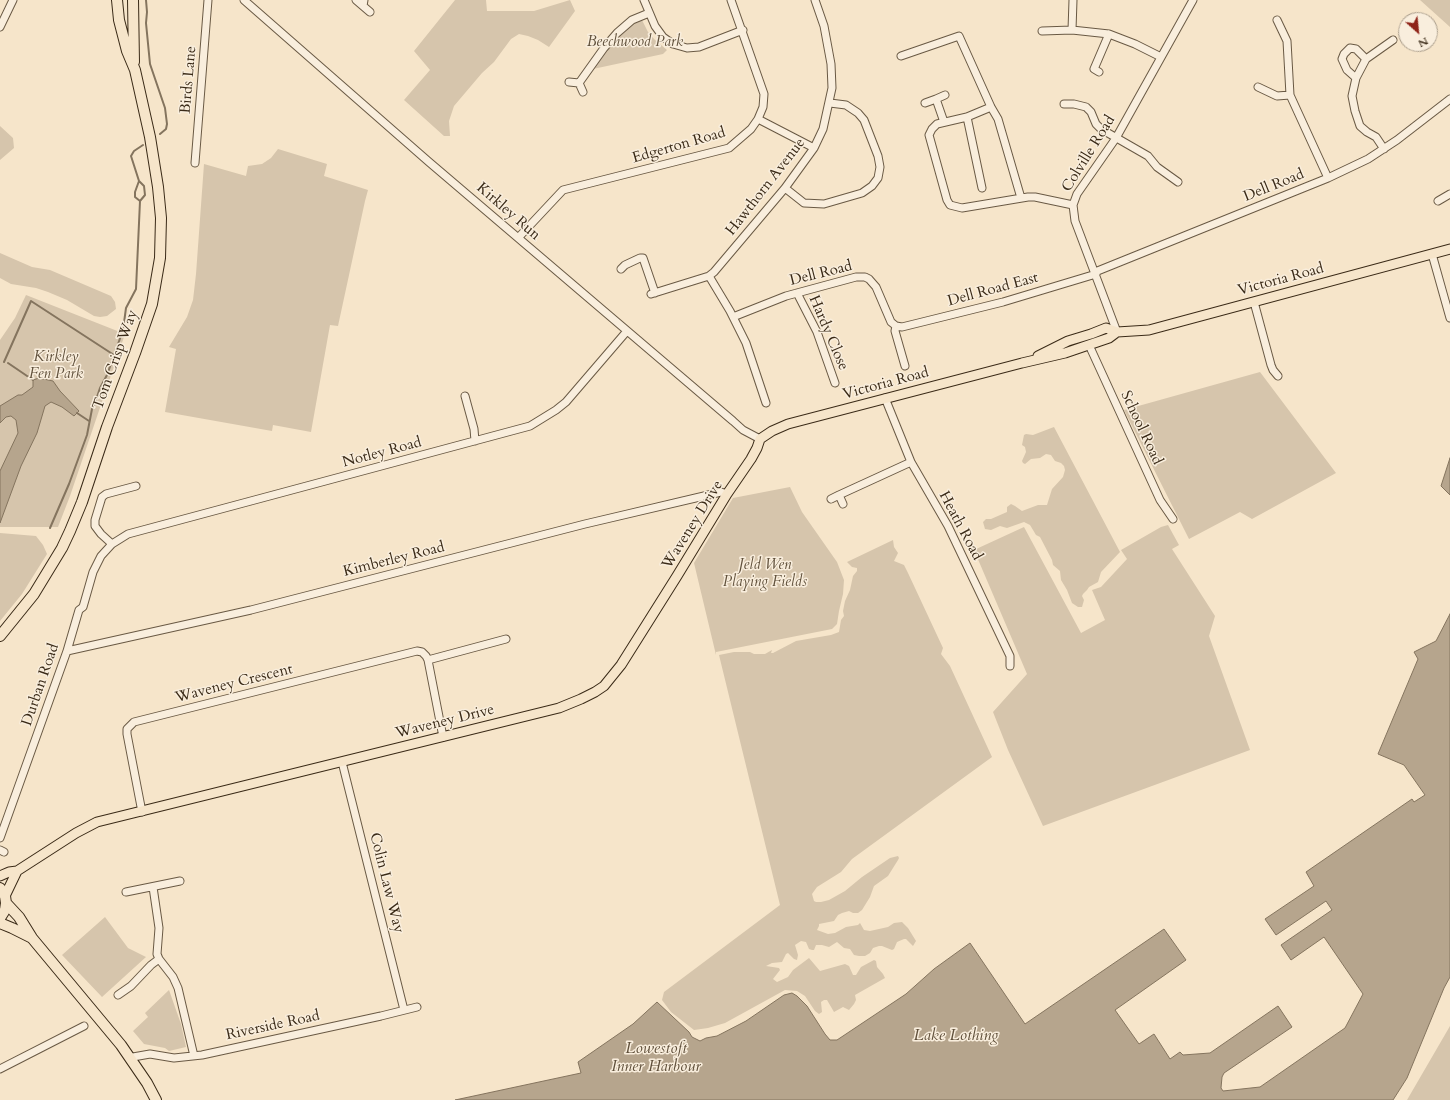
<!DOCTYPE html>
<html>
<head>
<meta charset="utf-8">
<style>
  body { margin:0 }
  #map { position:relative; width:1450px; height:1100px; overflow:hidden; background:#f6e5ca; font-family:Cardo,serif }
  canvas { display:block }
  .north { position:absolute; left:1398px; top:12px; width:40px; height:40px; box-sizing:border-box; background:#f9eedd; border:1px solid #ada08e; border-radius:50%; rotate:153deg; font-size:11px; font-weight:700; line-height:16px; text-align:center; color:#3a2a17 }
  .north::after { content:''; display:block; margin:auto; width:14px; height:18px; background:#8f2418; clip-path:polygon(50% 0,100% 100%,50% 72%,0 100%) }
</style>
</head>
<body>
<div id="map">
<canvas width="1450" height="1100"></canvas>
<div class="north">N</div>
</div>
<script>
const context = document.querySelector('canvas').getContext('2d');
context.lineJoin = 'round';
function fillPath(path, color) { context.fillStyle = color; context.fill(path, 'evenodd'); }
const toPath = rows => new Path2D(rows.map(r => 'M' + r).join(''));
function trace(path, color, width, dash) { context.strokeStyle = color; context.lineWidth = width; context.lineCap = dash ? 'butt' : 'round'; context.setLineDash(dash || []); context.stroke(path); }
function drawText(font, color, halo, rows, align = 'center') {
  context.font = font + ' Cardo,serif'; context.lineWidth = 3; context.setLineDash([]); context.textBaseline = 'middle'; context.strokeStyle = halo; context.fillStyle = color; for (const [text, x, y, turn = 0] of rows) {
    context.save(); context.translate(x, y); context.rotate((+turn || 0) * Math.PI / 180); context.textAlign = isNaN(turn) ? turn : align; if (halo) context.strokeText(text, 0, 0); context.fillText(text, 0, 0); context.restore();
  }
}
const green = toPath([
  [455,0,486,0,487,11,534,11,570,0,575,11,549,47,538,40,528,36,519,34,511,39,494,62,482,73,454,106,449,121,450,136,444,136,404,100,430,70,414,51],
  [1420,0,1450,0,1450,27],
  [642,20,648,32,655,40,667,50,663,54,593,69,618,36,631,25],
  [0,126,13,138,14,148,0,160],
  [278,149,327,164,324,176,368,190,365,201,338,326,330,325,311,432,273,425,272,431,165,412,176,349,169,347,187,317,193,300,196,274,204,164,246,176,248,166,262,164,271,158],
  [0,253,32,267,50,270,111,296,115,302,116,309,107,316,100,317,94,316,67,300,48,292,36,288,11,284,0,278],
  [26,295,125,334,70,496,58,527,0,527,0,340,15,318],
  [1260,372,1336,473,1252,519,1240,512,1189,539,1124,410],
  [1054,427,1120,552,1101,572,1098,582,1089,587,1087,590,1083,594,1082,596,1084,600,1082,607,1078,607,1072,603,1067,590,1061,580,1060,571,1053,565,1052,560,1040,537,1036,535,1030,525,1024,522,1007,528,1000,526,991,530,985,529,983,522,986,519,991,519,1007,512,1007,507,1011,504,1015,506,1022,511,1038,505,1047,505,1052,489,1063,477,1065,470,1064,466,1061,463,1055,461,1051,455,1046,454,1040,458,1031,459,1025,464,1023,463,1022,461,1026,452,1025,447,1022,445,1024,435,1026,434,1033,435],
  [790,487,802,512,837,562,844,580,843,594,839,611,837,624,832,629,716,652,716,655,694,563,733,498],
  [1168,525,1179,545,1172,549,1215,616,1209,636,1250,750,1043,826,1008,750,993,712,1027,674,974,550,1024,527,1081,633,1105,620,1092,590,1101,587,1127,559,1121,550,1161,527],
  [0,533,36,536,43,545,47,554,22,594,0,621],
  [893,540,894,547,898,553,894,561,904,565,908,573,943,648,941,654,950,666,992,757,852,859,841,872,817,887,812,894,814,901,816,902,821,902,829,900,845,891,862,877,890,858,898,856,899,858,898,860,888,876,874,886,870,897,862,910,858,913,853,913,849,911,842,913,838,915,834,921,819,924,819,926,817,930,828,934,835,933,846,927,858,925,860,923,864,930,870,931,888,927,894,923,902,922,908,928,916,941,913,946,906,939,904,939,897,942,894,949,892,950,882,946,879,946,873,948,870,953,865,956,859,956,854,955,850,949,844,948,837,942,829,947,822,945,816,945,814,950,812,950,809,949,806,942,801,941,795,945,798,955,797,960,794,959,788,953,786,954,782,962,772,963,766,966,779,968,780,970,773,979,777,982,788,977,793,970,809,958,820,971,845,964,849,966,853,975,856,975,861,967,874,960,876,961,877,967,883,974,885,978,855,995,856,1000,854,1004,849,1010,843,1007,834,1012,827,1000,824,1000,821,1002,822,1012,819,1014,815,1011,805,996,797,991,785,990,725,1023,708,1028,694,1030,671,1012,662,1000,664,992,780,905,719,655,734,652,750,652,754,654,765,654,772,650,771,653,773,653,796,641,831,635,839,632,841,620,844,616,843,611,845,601,850,590,853,576,857,571,857,568,852,567,847,562],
  [105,917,128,948,146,957,102,997,62,955],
  [169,990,181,1024,186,1047,169,1051,165,1048,144,1044,133,1031,148,1017,145,1013],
  [1450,1026,1450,1100,1407,1100]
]);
const water = toPath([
  [39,378,53,381,60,391,79,411,74,416,62,407,51,402,45,406,37,433,21,466,0,523,0,471,18,433,16,420,11,416,6,417,0,423,0,406,18,395,22,395,33,387,33,380,39,378],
  [1450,458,1450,495,1441,486,1450,458],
  [1450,614,1450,977,1444,988,1407,1078,1393,1100,455,1100,581,1073,578,1062,633,1024,657,1002,689,1032,692,1037,700,1041,706,1038,717,1036,746,1021,784,995,792,993,797,996,807,1006,825,1034,830,1040,837,1040,906,994,934,969,970,943,1025,1024,1164,929,1186,960,1115,1010,1139,1044,1154,1034,1170,1059,1180,1052,1183,1055,1210,1053,1278,1006,1292,1027,1224,1073,1222,1077,1221,1088,1223,1091,1260,1087,1345,1028,1363,994,1324,937,1291,960,1281,945,1332,910,1326,901,1276,935,1265,919,1314,886,1306,872,1412,799,1414,802,1425,795,1404,765,1378,754,1418,659,1414,652,1436,641,1450,614]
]);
const stream = toPath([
  [146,0,147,12,146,23,150,64,165,108,167,124,166,129,160,134],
  [139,181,144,186,145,195,140,201],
  [4,362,31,301,114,355],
  [8,363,33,380],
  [77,413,89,421],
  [50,528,69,484,87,435,92,409,95,403,100,388,107,375,123,330,126,308,136,289,140,201,135,197,135,192,139,181,131,156,134,151,143,145]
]);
const minor = toPath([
  [244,0,429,162,733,421,743,430,760,439],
  [356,0,363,6],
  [364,0,363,6,370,12],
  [644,0,655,26,663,37,673,44,687,48,699,47,743,30],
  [1277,20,1287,41,1290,95,1328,178],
  [0,27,13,0],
  [1072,30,1073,0],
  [1042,31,1072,30,1109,34,1135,44,1161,57],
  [901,56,959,36,991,107,998,119,1021,198],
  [1099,72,1094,69,1109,34],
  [1356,78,1347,70,1342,59,1344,54,1350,48,1356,49,1366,59],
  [569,82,579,83],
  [1258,87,1277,96,1290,95],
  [583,92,579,83,604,48,617,33,632,20,649,13],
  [936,99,945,95],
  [925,103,936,99,944,122],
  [1064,104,1074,104,1086,107,1091,112,1096,124,1101,129,1148,156,1157,167,1178,182],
  [991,107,967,117,937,124,932,129,929,135,947,200,950,205,962,208,1028,197,1035,197,1073,205],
  [967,117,982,188],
  [758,119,814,148],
  [1384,149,1376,137,1367,132,1360,126,1355,111,1352,96,1356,78,1366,59,1393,40],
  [195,163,208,0],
  [785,188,804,203,824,204,862,193,872,186,878,178,880,167,878,156,864,120,858,113,846,105,830,103],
  [1438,201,1450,194],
  [518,238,563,190,729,148,751,129,758,119,763,107,764,94,731,0],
  [1432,254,1450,318],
  [621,269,625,265,640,258,643,258,655,293],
  [1095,272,1328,178,1368,159,1397,140,1450,99],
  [709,276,730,311,746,343,766,403],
  [797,293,817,332,835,383],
  [651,294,709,276,714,272,785,188,814,148,823,129,832,88,831,64,824,26,815,0],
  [1254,302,1271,365,1273,370,1278,376],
  [733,317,786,296,856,277,865,277,869,279,876,287,891,322,896,326,895,331,905,366],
  [896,326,902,327,1003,302,1096,274],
  [1117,332,1075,221,1073,205,1077,194,1116,138,1193,0],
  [1089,345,1160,500,1173,519],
  [465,396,474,429,475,441],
  [885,398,911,462,948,526,1010,656,1010,666],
  [831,499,839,495],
  [843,504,839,495,911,462],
  [112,544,101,534,95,526,95,520,102,497,106,494,136,486],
  [67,651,251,610,585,524,721,492,727,494],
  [428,660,506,639],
  [342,762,404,1010],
  [142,812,127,734,127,729,134,722,417,651,422,652,426,656,428,660,443,737],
  [0,838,67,651,79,610,83,607,93,572,101,556,112,544,128,534,530,426,556,410,566,402,627,331],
  [0,850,4,852],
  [126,892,180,881],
  [159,959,173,977,178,988,194,1056],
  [118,995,131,986,151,965,159,959,157,954,159,928,153,887],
  [133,1057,150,1054,174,1058,202,1055,381,1016,417,1007],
  [0,1069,84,1026]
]);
const major = toPath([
  [1038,356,1068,341,1091,334,1106,328,1117,332,1149,330,1450,249],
  [0,876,9,872,17,871,76,833,97,822,559,708,581,699,595,692,604,686,621,665,677,576,727,494,751,459,757,448,760,439,772,431,788,424,1022,363,1065,353,1109,338,1117,332],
  [5,896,17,871]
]);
const highway = toPath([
  [133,0,134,62],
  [0,636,34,594,62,548,70,531,82,502,107,427,135,353,152,304,160,258,161,218,158,187,150,137,135,70,127,51,119,20,117,0],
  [0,888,5,896,6,903,5,910,0,918],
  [6,903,19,917,32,938,121,1045,147,1083,156,1100],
  [0,923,12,928,32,938]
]);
const parkNames = [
  ["Beechwood Park",635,43],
  ["Kirkley",56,358],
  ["Fen Park",56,375],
  ["Jeld Wen",765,566],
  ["Playing Fields",765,583]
];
const streetNames = [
  ["Birds Lane",189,80,-85],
  ["Edgerton Road",679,146,-16],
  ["Colville Road",1089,154,-58],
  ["Dell Road",1274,186,-22],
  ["Hawthorn Avenue",766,187,-52],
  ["Kirkley Run",508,212,41],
  ["Dell Road",821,274,-14],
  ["Victoria Road",1281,280,-15],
  ["Dell Road East",993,290,-15],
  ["Hardy Close",828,333,67],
  ["Tom Crisp Way",116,360,-70],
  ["Victoria Road",886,384,-15],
  ["School Road",1141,428,65],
  ["Notley Road",382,453,-15],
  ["Waveney Drive",693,525,-58],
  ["Heath Road",960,526,62],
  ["Kimberley Road",394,560,-14],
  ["Waveney Crescent",234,684,-14],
  ["Durban Road",41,685,-71],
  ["Waveney Drive",445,722,-14],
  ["Colin Law Way",386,883,76],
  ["Riverside Road",273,1026,-12]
];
const waterNames = [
  ["Lake Lothing",956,1036],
  ["Lowestoft",656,1049],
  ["Inner Harbour",656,1067]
];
fillPath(green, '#d6c5ac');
fillPath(water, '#b6a58d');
trace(water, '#84745e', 1);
trace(stream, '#84745e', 2);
trace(minor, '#695944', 9);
trace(major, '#3a2a17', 11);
trace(highway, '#3a2a17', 12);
trace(minor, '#f9eedd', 7);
trace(major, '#f6e5ca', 9);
trace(highway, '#f6e5ca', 10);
drawText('italic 15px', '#61513c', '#f9eedd', parkNames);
drawText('15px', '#3a2a17', '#f9eedd', streetNames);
drawText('italic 16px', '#5f4f3a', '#f9eedd', waterNames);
</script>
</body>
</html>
